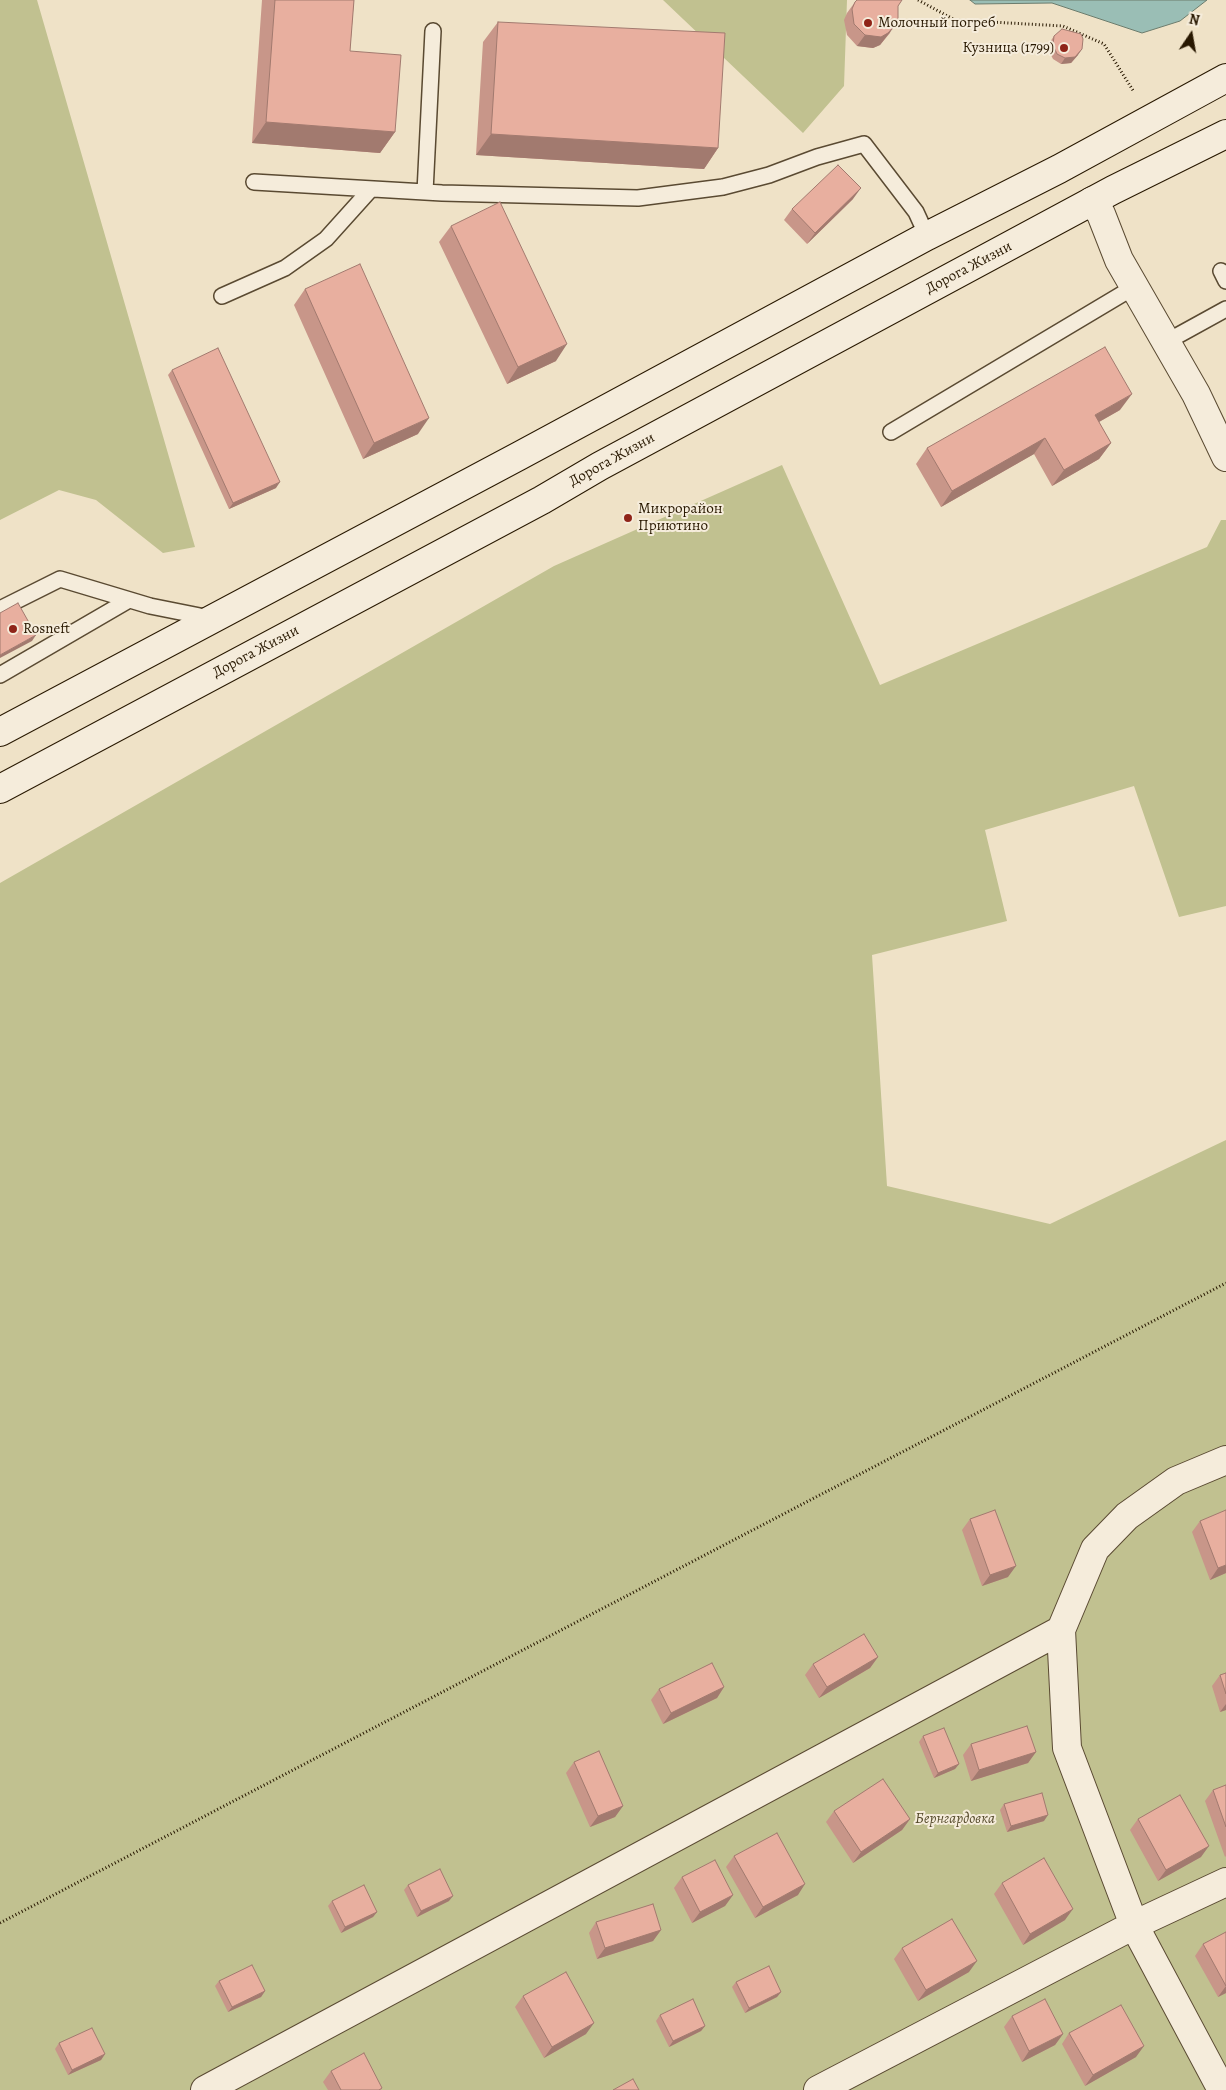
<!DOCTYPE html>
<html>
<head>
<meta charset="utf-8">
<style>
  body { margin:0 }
  #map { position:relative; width:1226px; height:2090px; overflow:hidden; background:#efe2c7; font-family:Alegreya,serif }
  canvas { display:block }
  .north { position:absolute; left:1166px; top:10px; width:50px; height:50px; -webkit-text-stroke:4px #f5ecdb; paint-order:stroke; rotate:12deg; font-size:14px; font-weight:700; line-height:20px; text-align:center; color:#281801 }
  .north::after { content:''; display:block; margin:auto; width:18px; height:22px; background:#281801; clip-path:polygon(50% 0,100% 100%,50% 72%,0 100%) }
</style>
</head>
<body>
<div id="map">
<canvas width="1226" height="2090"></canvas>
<div class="north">N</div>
</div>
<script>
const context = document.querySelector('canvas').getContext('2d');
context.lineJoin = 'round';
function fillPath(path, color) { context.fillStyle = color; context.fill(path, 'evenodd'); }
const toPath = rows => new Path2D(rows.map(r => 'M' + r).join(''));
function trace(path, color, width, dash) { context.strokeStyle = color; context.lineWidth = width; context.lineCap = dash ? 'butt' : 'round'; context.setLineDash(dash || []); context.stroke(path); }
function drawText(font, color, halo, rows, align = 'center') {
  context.font = font + ' Alegreya,serif'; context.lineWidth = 4; context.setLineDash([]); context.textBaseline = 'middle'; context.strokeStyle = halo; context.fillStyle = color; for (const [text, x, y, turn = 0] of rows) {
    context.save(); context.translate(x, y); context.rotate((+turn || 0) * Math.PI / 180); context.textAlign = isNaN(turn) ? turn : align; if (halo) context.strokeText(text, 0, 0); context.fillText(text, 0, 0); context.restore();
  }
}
const green = toPath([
  [0,0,37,0,195,547,163,553,96,500,59,490,0,520],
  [663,0,847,0,844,86,803,133],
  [782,465,880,685,1207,547,1221,520,1226,520,1226,906,1179,917,1134,786,985,830,1007,921,872,955,887,1186,1050,1224,1226,1140,1226,2090,0,2090,0,883,554,566]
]);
const water = toPath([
  [970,0,1207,0,1180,21,1142,33,1052,3,975,4,970,0]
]);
const path = toPath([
  [918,0,955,20,1063,26,1104,44,1134,92],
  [0,1923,1226,1283]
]);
const service = toPath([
  [254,182,442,193,638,198,723,187,769,175,817,157,864,144,916,212,927,236],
  [425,192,433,31],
  [1221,271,1226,281],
  [222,296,285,268,326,239,371,189],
  [1166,342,1226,309],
  [891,432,1134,287],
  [0,609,60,579,150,606,210,618],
  [0,675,129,600]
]);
const minor = toPath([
  [1092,201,1101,214,1119,260,1196,394,1226,457],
  [1061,1630,1067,1748,1134,1925,1222,2090],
  [205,2090,1061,1630,1095,1549,1127,1516,1176,1481,1226,1460],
  [818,2090,1134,1925,1226,1882]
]);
const secondary = toPath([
  [0,732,519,456,927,236,1059,169,1226,78],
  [0,789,542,500,600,466,1113,190,1226,134]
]);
const wall = toPath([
  [262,0,354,0,350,51,395,132,380,153,252,143],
  [855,2,898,6,890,33,880,45,873,48,857,46,847,35,844,20,847,13],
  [498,22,718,148,704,169,476,155,483,42],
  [1054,36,1078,55,1071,63,1061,64,1053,59,1049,51,1050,42],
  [853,199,807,244,784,220,792,209],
  [451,226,556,361,507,384,439,242],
  [305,289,418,434,363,459,294,305],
  [172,370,276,488,229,509,168,375],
  [1120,410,1099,422,1111,443,1099,459,1052,486,1034,454,941,507,916,464,927,448],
  [970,1519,1008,1577,982,1586,962,1530],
  [1200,1521,1226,1573,1210,1580,1192,1532],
  [878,1657,870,1668,819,1698,805,1675,813,1664],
  [1226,1673,1226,1710,1220,1712,1212,1686,1220,1675],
  [724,1687,717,1698,663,1724,651,1700,659,1689],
  [923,1736,959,1764,955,1769,934,1778,919,1742],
  [971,1744,1036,1752,1028,1763,971,1781,963,1755],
  [574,1762,623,1806,615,1817,590,1827,566,1773],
  [1226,1785,1226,1856,1225,1857,1205,1801,1213,1790],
  [1004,1804,1044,1821,1007,1832,1000,1810],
  [834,1811,910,1819,902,1830,853,1863,826,1822],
  [1138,1819,1201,1857,1158,1881,1130,1830],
  [734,1856,798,1895,755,1918,726,1867],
  [682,1877,733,1895,725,1906,692,1923,674,1888],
  [1002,1883,1065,1920,1023,1945,994,1894],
  [408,1885,449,1901,417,1917,404,1890],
  [332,1901,377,1912,373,1917,341,1933,328,1906],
  [596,1922,661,1930,653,1941,597,1959,589,1933],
  [1226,1932,1226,1993,1218,1997,1195,1956,1203,1944],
  [902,1948,969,1972,918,2001,894,1959],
  [219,1981,265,1991,261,1997,228,2012,215,1986],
  [736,1982,781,1992,777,1997,745,2013,732,1987],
  [523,1996,586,2034,544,2058,515,2007],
  [660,2015,705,2026,701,2031,669,2047,656,2021],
  [1012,2016,1063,2034,1055,2045,1022,2062,1004,2027],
  [1069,2033,1136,2057,1085,2086,1062,2044],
  [59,2043,105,2054,101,2060,68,2075,55,2049],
  [331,2071,382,2088,381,2090,328,2090,323,2082]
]);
const shadedWall = toPath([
  [898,22,880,45,873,48,857,46,865,35],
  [1082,49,1078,55,1071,63,1061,64,1065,58],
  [266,122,395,132,380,153,252,143],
  [491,134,718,148,704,169,476,155],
  [861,188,853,199,807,244,815,233],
  [567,344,556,361,507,384,518,367],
  [1132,394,1120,410,1083,431,1095,415],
  [429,418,418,434,363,459,374,443],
  [1045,438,1034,454,941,507,952,491],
  [1111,443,1099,459,1052,486,1064,470],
  [280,482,276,488,229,509,233,503],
  [36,635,32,641,0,658,0,655],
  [1226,1565,1226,1573,1210,1580,1218,1568],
  [1016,1566,1008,1577,982,1586,990,1575],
  [878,1657,870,1668,819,1698,827,1687],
  [724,1687,717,1698,663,1724,671,1713],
  [1226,1704,1226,1710,1220,1712],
  [1036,1752,1028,1763,971,1781,979,1770],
  [959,1764,955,1769,934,1778,938,1773],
  [623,1806,615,1817,590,1827,598,1816],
  [1048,1815,1044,1821,1007,1832,1011,1826],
  [910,1819,902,1830,853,1863,861,1852],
  [1209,1846,1201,1857,1158,1881,1166,1870],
  [805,1884,798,1895,755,1918,763,1907],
  [733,1895,725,1906,692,1923,700,1912],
  [453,1896,449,1901,417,1917,421,1911],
  [1073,1909,1065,1920,1023,1945,1030,1934],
  [377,1912,373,1917,341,1933,345,1927],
  [661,1930,653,1941,597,1959,605,1948],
  [977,1961,969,1972,918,2001,926,1990],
  [1226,1986,1226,1993,1218,1997],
  [265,1991,261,1997,228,2012,232,2007],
  [781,1992,777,1997,745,2013,749,2008],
  [594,2023,586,2034,544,2058,552,2047],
  [705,2026,701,2031,669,2047,673,2041],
  [1063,2034,1055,2045,1022,2062,1029,2051],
  [1144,2046,1136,2057,1085,2086,1093,2075],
  [105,2054,101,2060,68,2075,72,2070]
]);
const building = toPath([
  [275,0,354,0,350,51,401,55,395,132,266,122,275,0],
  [857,0,902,0,898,6,898,22,888,33,881,37,865,35,854,24,852,9,855,2,857,0],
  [498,22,725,33,718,148,491,134,498,22],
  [1062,29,1081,34,1083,39,1082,49,1075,57,1065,58,1057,54,1053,45,1054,36,1062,29],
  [838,165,861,188,815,233,792,209,838,165],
  [500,202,567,344,518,367,451,226,500,202],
  [360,264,429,418,374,443,305,289,360,264],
  [1105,347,1132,394,1095,415,1111,443,1064,470,1045,438,952,491,927,448,1105,347],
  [218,348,280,482,233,503,172,370,218,348],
  [18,603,36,635,0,655,0,613,18,603],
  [995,1510,1016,1566,990,1575,970,1519,995,1510],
  [1226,1510,1226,1565,1218,1568,1200,1521,1226,1510],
  [864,1634,878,1657,827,1687,813,1664,864,1634],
  [712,1663,724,1687,671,1713,659,1689,712,1663],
  [1226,1673,1226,1694,1220,1675,1226,1673],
  [1027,1726,1036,1752,979,1770,971,1744,1027,1726],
  [944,1728,959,1764,938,1773,923,1736,944,1728],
  [599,1751,623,1806,598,1816,574,1762,599,1751],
  [883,1779,910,1819,861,1852,834,1811,883,1779],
  [1226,1785,1226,1827,1213,1790,1226,1785],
  [1042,1793,1048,1815,1011,1826,1004,1804,1042,1793],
  [1180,1795,1209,1846,1166,1870,1138,1819,1180,1795],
  [777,1833,805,1884,763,1907,734,1856,777,1833],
  [1044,1858,1073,1909,1030,1934,1002,1883,1044,1858],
  [715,1860,733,1895,700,1912,682,1877,715,1860],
  [440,1869,453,1896,421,1911,408,1885,440,1869],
  [364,1885,377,1912,345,1927,332,1901,364,1885],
  [653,1904,661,1930,605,1948,596,1922,653,1904],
  [952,1919,977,1961,926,1990,902,1948,952,1919],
  [1226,1932,1226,1986,1203,1944,1226,1932],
  [252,1965,265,1991,232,2007,219,1981,252,1965],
  [769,1966,781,1992,749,2008,736,1982,769,1966],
  [566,1972,594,2023,552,2047,523,1996,566,1972],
  [693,1999,705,2026,673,2041,660,2015,693,1999],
  [1045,1999,1063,2034,1029,2051,1012,2016,1045,1999],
  [1121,2005,1144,2046,1093,2075,1069,2033,1121,2005],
  [92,2028,105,2054,72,2070,59,2043,92,2028],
  [364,2053,382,2088,379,2090,341,2090,331,2071,364,2053],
  [633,2079,639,2090,613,2090,633,2079]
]);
const markers = [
  [868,23,5,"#8f2418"],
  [1064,48,5,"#8f2418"],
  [628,518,5,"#8f2418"],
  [13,629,5,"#8f2418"]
];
const poiNames = [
  ["Молочный погреб",878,23],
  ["Кузница (1799)",1054,48,"right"],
  ["Микрорайон",638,509],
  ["Приютино",638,526],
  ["Rosneft",23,629]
];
const streetNames = [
  ["Дорога Жизни",969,268,-28],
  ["Дорога Жизни",612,460,-29],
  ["Дорога Жизни",256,652,-28]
];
const parkNames = [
  ["Бернгардовка",955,1819]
];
fillPath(green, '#c1c190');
fillPath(water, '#9abeb5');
trace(water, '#6c7c6d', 1);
trace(service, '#5a4a32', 18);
trace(minor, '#5a4a32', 30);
trace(secondary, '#281801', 30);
trace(path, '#281801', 3, [1, 2.5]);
trace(service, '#f5ecdb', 15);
trace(minor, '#f5ecdb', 28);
trace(secondary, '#f5ecdb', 28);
fillPath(wall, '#c89689');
fillPath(shadedWall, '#a27a6f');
fillPath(building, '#e8af9f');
trace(building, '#a27a6f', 1);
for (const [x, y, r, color] of markers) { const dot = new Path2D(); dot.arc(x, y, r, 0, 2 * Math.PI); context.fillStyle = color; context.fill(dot); trace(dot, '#f5ecdb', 2); }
drawText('15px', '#281801', '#f5ecdb', poiNames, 'left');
drawText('15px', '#281801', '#f5ecdb', streetNames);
drawText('italic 15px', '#564b2c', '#f5ecdb', parkNames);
</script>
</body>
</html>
